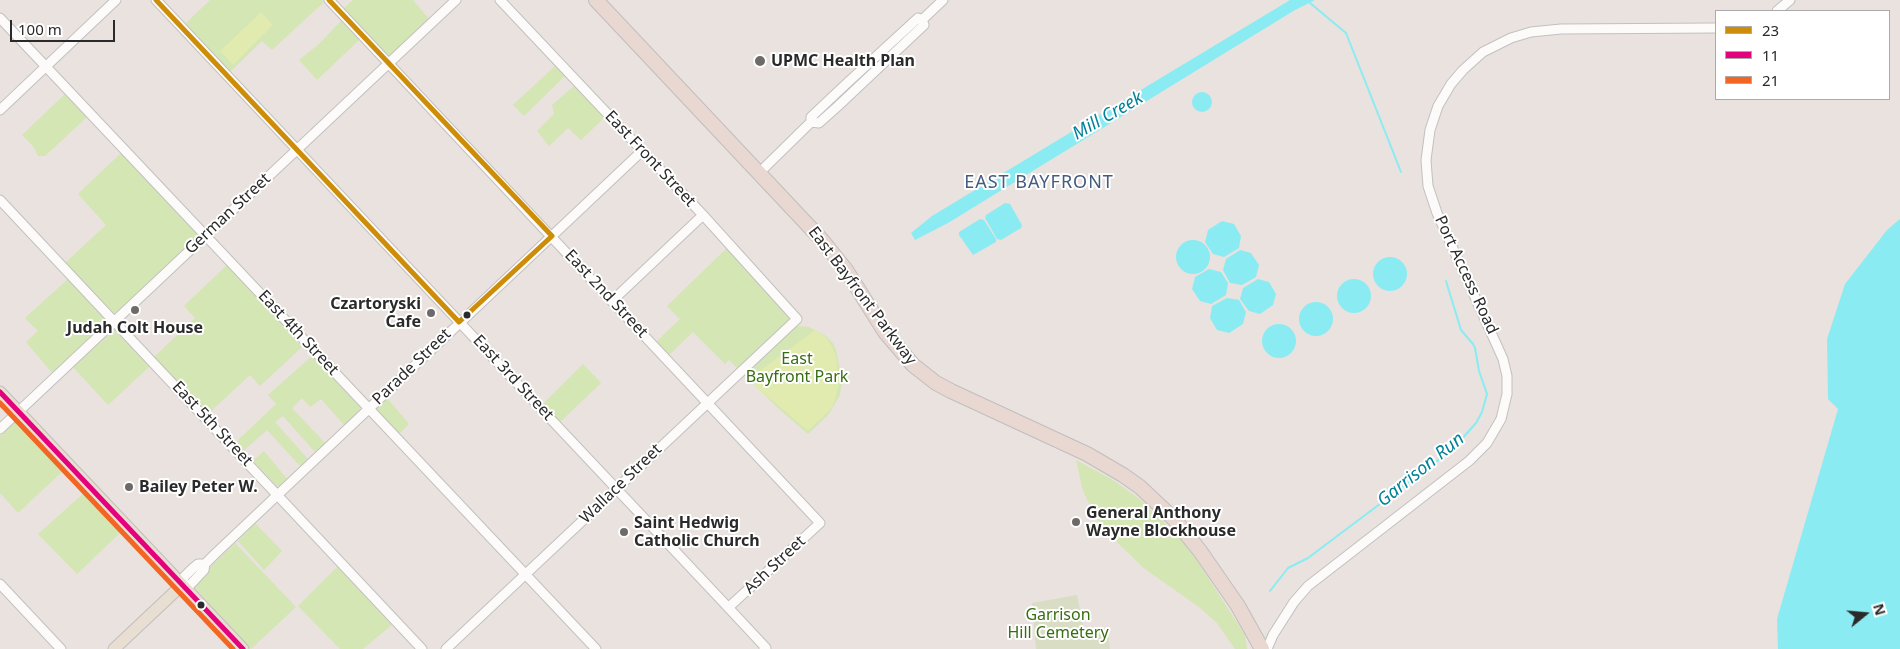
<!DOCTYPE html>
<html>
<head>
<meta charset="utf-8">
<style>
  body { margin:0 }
  #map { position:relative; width:1900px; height:649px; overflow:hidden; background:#e9e2de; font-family:"Noto Sans",sans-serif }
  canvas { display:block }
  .legend { position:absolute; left:1715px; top:10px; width:175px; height:90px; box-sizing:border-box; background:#fff; border:1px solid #aaa; margin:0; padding:6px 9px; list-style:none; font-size:15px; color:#2a2a2a }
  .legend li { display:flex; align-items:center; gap:10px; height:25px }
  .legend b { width:25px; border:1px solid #aaa }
  .north { position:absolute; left:1840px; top:589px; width:50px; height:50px; -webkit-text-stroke:4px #fff; paint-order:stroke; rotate:73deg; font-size:14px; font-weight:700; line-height:20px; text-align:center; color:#2a2a2a }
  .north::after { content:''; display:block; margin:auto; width:18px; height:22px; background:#2a2a2a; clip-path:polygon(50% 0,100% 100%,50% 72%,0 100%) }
  .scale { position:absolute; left:10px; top:20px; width:105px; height:22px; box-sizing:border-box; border:2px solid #2a2a2a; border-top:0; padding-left:6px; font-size:15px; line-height:18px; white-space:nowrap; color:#2a2a2a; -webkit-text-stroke:4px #fff; paint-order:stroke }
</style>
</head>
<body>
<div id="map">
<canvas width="1900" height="649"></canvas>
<ul class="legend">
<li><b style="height:6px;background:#ce8d08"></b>23</li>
<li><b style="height:6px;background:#e5007d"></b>11</li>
<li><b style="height:6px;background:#f26522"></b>21</li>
</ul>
<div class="north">N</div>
<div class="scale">100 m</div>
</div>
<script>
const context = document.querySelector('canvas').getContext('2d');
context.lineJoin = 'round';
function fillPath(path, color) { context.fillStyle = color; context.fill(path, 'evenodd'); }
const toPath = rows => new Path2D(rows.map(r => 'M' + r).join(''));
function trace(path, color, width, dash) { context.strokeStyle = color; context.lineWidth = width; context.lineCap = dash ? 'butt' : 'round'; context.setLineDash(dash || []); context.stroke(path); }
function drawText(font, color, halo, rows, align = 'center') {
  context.font = font + ' "Noto Sans",sans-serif'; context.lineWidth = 4; context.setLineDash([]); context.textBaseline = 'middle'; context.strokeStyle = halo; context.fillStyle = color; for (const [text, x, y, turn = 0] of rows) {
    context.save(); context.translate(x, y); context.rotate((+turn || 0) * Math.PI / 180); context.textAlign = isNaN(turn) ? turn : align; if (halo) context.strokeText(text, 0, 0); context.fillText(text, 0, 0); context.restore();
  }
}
const green = toPath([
  [210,0,322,0,324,2,272,50,262,41,230,72,185,24],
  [353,0,413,0,429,19,392,54,387,55,343,9],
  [341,21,359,40,317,80,299,60,319,44],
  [555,66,565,76,524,116,513,105],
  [574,86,604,118,581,140,568,128,549,146,537,131,554,114,552,105],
  [65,94,87,117,45,156,38,156,33,146,22,135],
  [121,153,196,233,197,236,193,242,118,312,114,313,65,263,106,225,78,194],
  [727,248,789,315,790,318,798,326,809,327,826,336,833,343,836,350,842,381,840,395,828,415,808,434,778,408,729,360,725,364,693,332,669,355,656,342,680,319,667,306],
  [227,265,302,347,260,386,250,375,207,415,154,357,195,318,184,306],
  [68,279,104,317,106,323,53,374,26,342,38,331,25,318],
  [114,330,150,366,108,405,73,367],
  [312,356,360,407,360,412,344,425,321,399,310,407,302,398,292,408,325,443,315,452,283,416,275,422,308,459,300,466,267,430,243,451,235,443,276,404,268,395],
  [583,364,601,383,560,422,543,404],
  [388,399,409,424,399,434,378,412,377,408,379,405],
  [15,422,20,423,64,470,18,513,0,493,0,436],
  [264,451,287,479,282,486,277,486,253,461],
  [1076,460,1113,480,1142,501,1179,537,1194,556,1245,635,1247,649,1235,649,1217,623,1199,607,1145,569,1100,526,1083,491],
  [85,492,122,531,77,574,38,534],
  [255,523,282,551,264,570,238,541],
  [235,543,296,607,251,649,195,588,196,585,211,566],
  [338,566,393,624,363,649,340,649,298,606]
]);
const cemetery = toPath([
  [1077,595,1085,635,1108,633,1110,649,1036,649,1032,603]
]);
const pitch = toPath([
  [261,12,273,25,233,65,220,51],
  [815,330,826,337,832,346,836,356,839,383,834,403,829,411,808,431,755,386,753,376]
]);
const water = toPath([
  [1290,0,1315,0,1295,10,948,223,915,240,911,233,932,216],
  '1192 102a10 10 0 1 1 20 0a10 10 0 1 1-20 0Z',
  [1005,203,1010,204,1022,225,1021,228,1001,240,997,239,985,218,986,215],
  [980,219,984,220,996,239,996,242,973,255,959,235,959,232],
  [1900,219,1900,649,1778,649,1777,619,1838,409,1828,399,1827,339,1845,284,1887,230],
  [1222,221,1234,224,1241,236,1239,248,1224,257,1213,254,1205,242,1208,230],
  '1176 257a17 17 0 1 1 34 0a17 17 0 1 1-34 0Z',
  [1240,250,1251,253,1259,265,1256,277,1242,285,1230,283,1223,270,1226,259],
  '1373 274a17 17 0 1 1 34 0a17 17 0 1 1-34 0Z',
  [1209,269,1221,272,1228,283,1226,295,1211,304,1200,301,1192,289,1195,277],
  '1337 296a17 17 0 1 1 34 0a17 17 0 1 1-34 0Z',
  [1258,279,1269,282,1276,294,1273,305,1260,314,1249,311,1240,299,1243,288],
  [1227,298,1239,300,1246,312,1243,324,1229,333,1217,330,1210,318,1212,306],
  '1299 319a17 17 0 1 1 34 0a17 17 0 1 1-34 0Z',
  '1262 341a17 17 0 1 1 34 0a17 17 0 1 1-34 0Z'
]);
const stream = toPath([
  [1310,3,1346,33,1401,172],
  [1270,591,1288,568,1308,558,1453,449,1476,423,1482,412,1487,394,1479,371,1475,348,1473,344,1461,330,1446,281]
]);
const minor = toPath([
  [156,0,724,603,766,648,764,649],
  [329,0,820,523,729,607],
  [1777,11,1790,0],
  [0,18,596,649],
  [0,110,116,0],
  [811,122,819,123,838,106,924,25,922,20,943,0],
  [811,122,811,117,845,85,918,18,922,20],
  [759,173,811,122],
  [0,200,422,649],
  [612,301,703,215],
  [0,429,456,0],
  [205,564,198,564,192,569,184,577,182,585,190,585,204,570,205,564,216,553,642,151],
  [0,584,61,649],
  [446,649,797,319,703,215,500,0],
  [1267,649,1273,635,1294,602,1308,586,1469,461,1487,443,1501,419,1507,394,1507,376,1503,359,1437,213,1428,186,1426,160,1430,130,1438,106,1451,84,1463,70,1483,52,1511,38,1531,32,1561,29,1716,28]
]);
const major = toPath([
  [0,392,243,649],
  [114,649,182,585]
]);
const highway = toPath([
  [596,0,821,239,846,270,885,332,913,365,936,383,951,391,1087,454,1123,475,1140,487,1175,520,1200,551,1238,606,1262,649]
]);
const bus1 = toPath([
  [156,0,459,322,552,236,329,0]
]);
const bus2 = toPath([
  [0,392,243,649]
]);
const bus3 = toPath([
  [0,403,233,649]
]);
const markers = [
  [760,61,6,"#6d6a69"],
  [135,310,5,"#6d6a69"],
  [431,313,5,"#6d6a69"],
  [467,315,4.5,"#2a2a2a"],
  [129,487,5,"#6d6a69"],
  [1076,522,5,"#6d6a69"],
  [624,532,5,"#6d6a69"],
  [201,605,4.5,"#2a2a2a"]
];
const poiNames = [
  ["UPMC Health Plan",771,61],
  ["Czartoryski",421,304,"right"],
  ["Cafe",421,322,"right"],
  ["Judah Colt House",135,328,"center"],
  ["Bailey Peter W.",139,487],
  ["General Anthony",1086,513],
  ["Wayne Blockhouse",1086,531],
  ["Saint Hedwig",634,523],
  ["Catholic Church",634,541]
];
const streetNames = [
  ["East Front Street",650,159,47],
  ["German Street",228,214,-43],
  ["Port Access Road",1466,275,65],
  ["East 2nd Street",606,294,47],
  ["East Bayfront Parkway",862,296,53],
  ["East 4th Street",298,333,47],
  ["Parade Street",412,367,-44],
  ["East 3rd Street",513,378,47],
  ["East 5th Street",212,424,47],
  ["Wallace Street",621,484,-44],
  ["Ash Street",775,565,-43]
];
const parkNames = [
  ["East",797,359],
  ["Bayfront Park",797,377],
  ["Garrison",1058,615],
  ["Hill Cemetery",1058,633]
];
const waterNames = [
  ["Mill Creek",1108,116,-30],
  ["Garrison Run",1421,470,-39]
];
const neighbourhoodNames = [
  ["EAST BAYFRONT",1039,183]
];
fillPath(green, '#d3e6b3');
fillPath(cemetery, '#d9ddc4');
fillPath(pitch, '#e1ebb0');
fillPath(water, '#8aecf2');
trace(stream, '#8aecf2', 2);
trace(minor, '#c2c0c0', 11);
trace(major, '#c0bebd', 13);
trace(highway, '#c0bebd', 16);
trace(minor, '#fcfbfa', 9);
trace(major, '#e8ded1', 11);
trace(highway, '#e9d8d2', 14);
trace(bus1, '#ce8d08', 5);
trace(bus2, '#e5007d', 5);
trace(bus3, '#f26522', 5);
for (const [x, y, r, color] of markers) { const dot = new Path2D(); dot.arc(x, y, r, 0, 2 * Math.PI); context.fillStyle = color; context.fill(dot); trace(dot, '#fff', 2); }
drawText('bold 16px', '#2a2a2a', '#fff', poiNames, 'left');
drawText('16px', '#2a2a2a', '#fff', streetNames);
drawText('16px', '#376e12', '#fff', parkNames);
drawText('italic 18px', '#028298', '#fff', waterNames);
context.letterSpacing = '1px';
drawText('18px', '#455b7f', '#fff', neighbourhoodNames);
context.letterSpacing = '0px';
</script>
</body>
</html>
